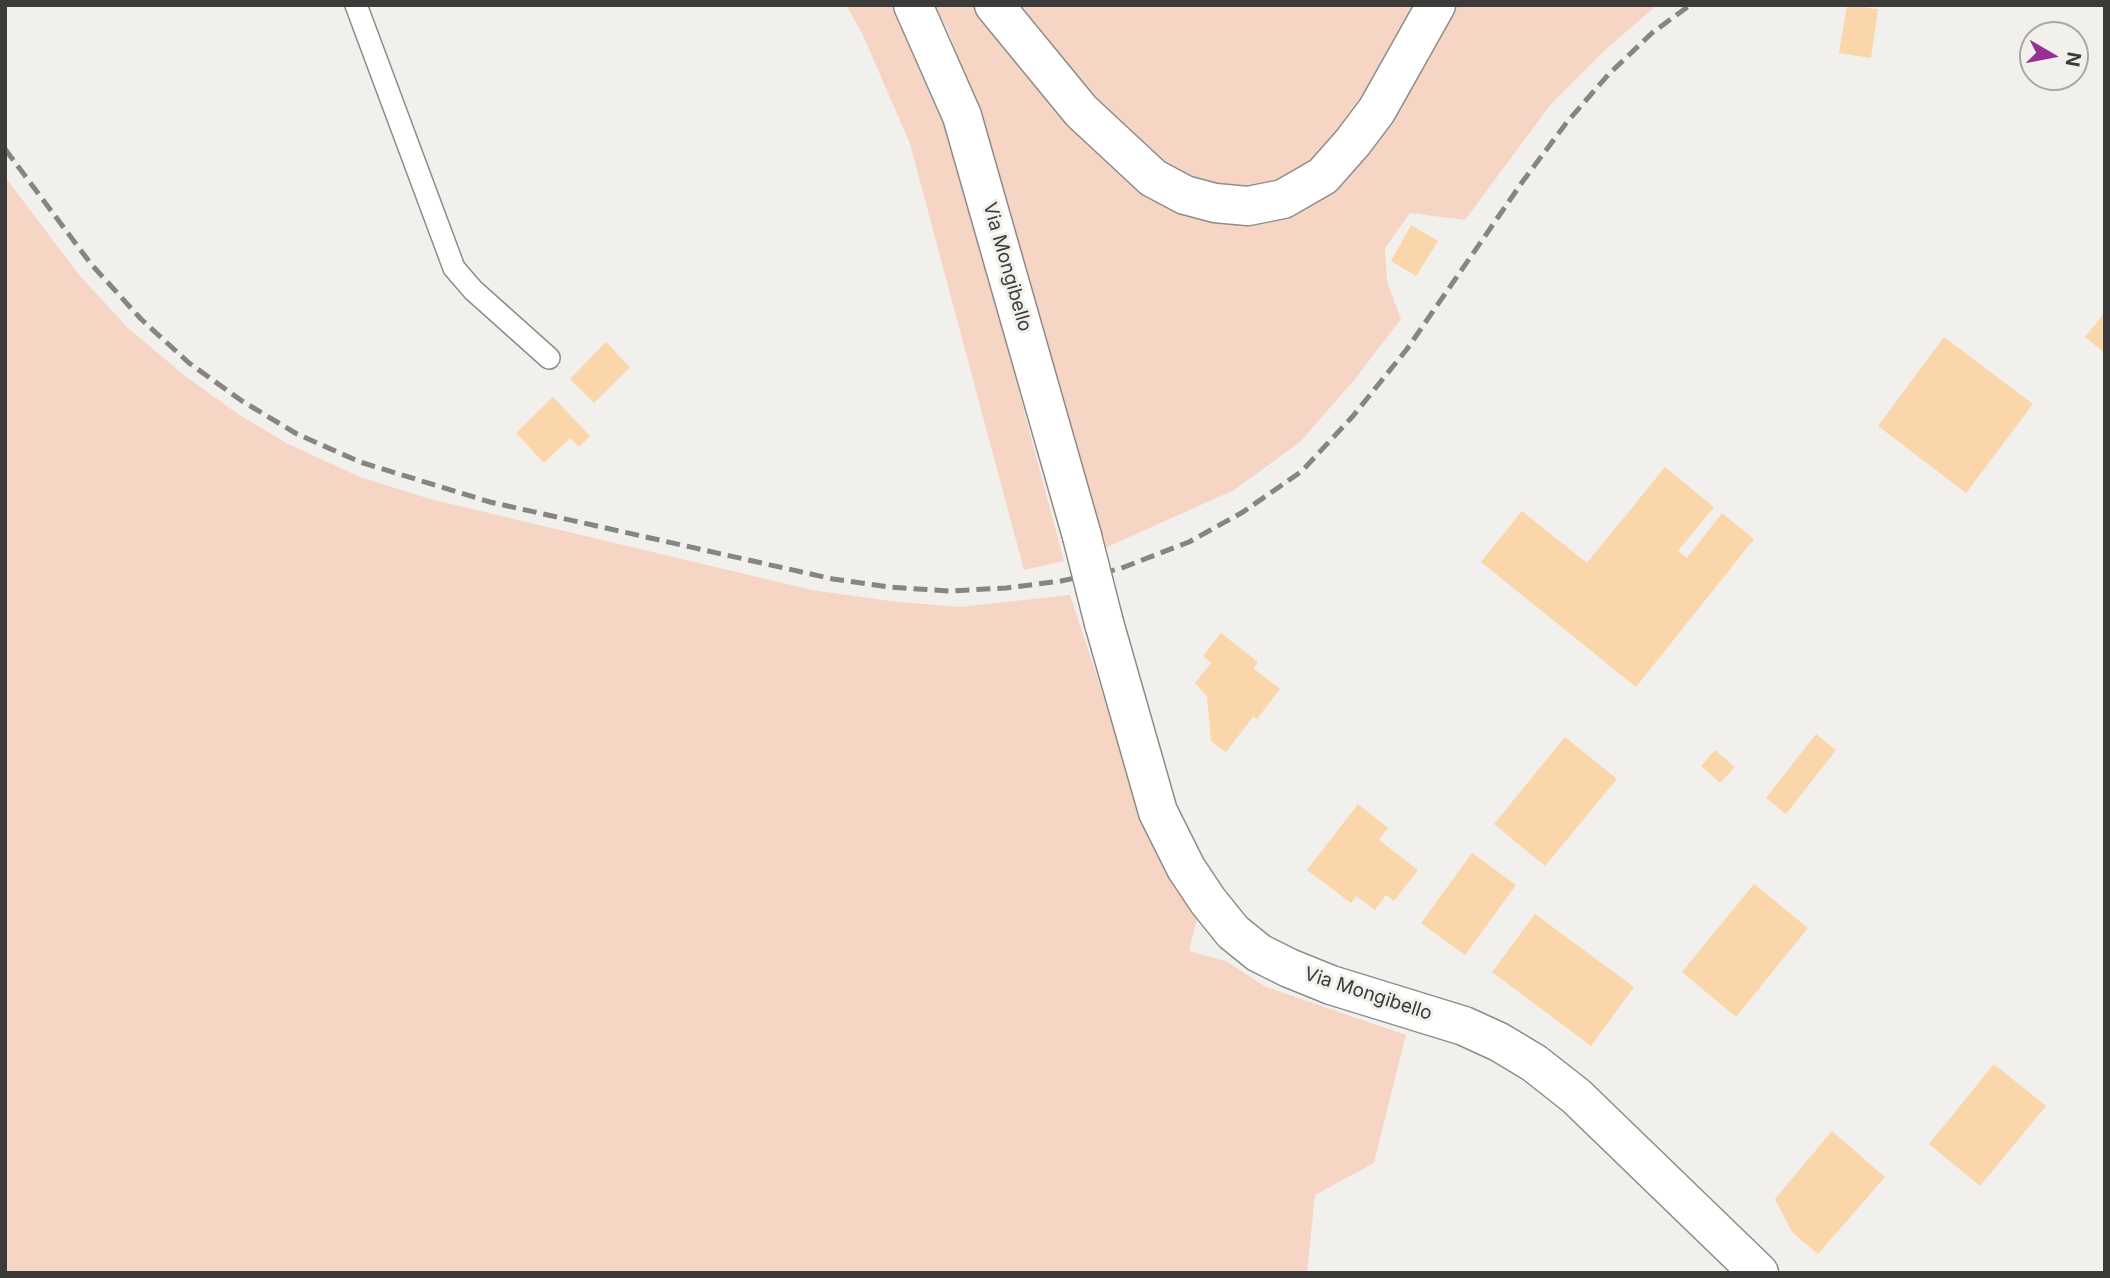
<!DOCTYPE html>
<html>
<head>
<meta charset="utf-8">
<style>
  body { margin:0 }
  #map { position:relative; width:2110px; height:1278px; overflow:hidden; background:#f1f0ec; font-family:Inter,sans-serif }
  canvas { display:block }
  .frame { position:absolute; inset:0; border:7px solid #3b3b39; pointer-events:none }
  .north { position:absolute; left:2019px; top:21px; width:70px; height:70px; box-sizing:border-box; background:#f1f0ec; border:2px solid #a8a8a4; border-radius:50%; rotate:100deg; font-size:19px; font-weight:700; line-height:28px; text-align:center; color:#3b3b39 }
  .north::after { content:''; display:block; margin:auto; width:24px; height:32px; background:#982f92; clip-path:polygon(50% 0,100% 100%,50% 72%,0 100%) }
</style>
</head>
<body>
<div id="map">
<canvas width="2110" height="1278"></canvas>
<div class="frame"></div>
<div class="north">N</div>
</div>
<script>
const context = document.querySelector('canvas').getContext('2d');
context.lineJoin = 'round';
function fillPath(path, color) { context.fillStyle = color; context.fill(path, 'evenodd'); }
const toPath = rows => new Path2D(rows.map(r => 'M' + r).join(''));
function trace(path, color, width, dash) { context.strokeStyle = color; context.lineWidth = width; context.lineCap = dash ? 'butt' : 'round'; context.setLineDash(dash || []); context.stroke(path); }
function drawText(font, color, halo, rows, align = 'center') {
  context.font = font + ' Inter,sans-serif'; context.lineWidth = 6; context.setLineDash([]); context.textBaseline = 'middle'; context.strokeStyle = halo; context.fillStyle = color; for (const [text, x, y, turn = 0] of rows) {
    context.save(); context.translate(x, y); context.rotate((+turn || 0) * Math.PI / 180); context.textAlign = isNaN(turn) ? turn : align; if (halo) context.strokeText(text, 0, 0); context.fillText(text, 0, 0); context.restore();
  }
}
const green = toPath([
  [846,5,895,5,946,117,1064,561,1024,570,910,144,862,33],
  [934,5,982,5,1151,194,1290,207,1453,5,1657,5,1604,51,1551,104,1465,220,1410,213,1385,248,1387,282,1401,319,1355,379,1300,442,1234,490,1105,548,977,110,948,30],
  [1014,5,1425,5,1314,171,1265,194,1166,175,1113,128],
  [5,177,80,276,128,328,185,376,238,414,288,444,360,477,430,499,812,590,890,601,959,607,1070,595,1145,821,1172,879,1197,919,1189,951,1226,961,1266,987,1406,1035,1374,1163,1315,1195,1307,1273,5,1273]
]);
const building = toPath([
  [1847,5,1878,9,1871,58,1839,53],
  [1411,225,1438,241,1416,276,1391,261],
  [2105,312,2105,353,2085,337],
  [1944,337,2033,404,1966,493,1878,426],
  [606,342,630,367,594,403,570,379],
  [553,397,590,436,579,447,570,438,544,463,516,433],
  [1665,467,1714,507,1678,551,1687,558,1722,513,1754,539,1636,687,1481,562,1522,511,1587,563],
  [1221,633,1258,662,1253,668,1280,689,1257,719,1253,717,1226,752,1211,741,1207,696,1195,683,1211,663,1203,656],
  [1816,734,1836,750,1786,814,1766,798],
  [1565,737,1617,779,1545,866,1494,824],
  [1715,750,1735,767,1720,783,1701,766],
  [1358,804,1388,828,1379,840,1418,870,1394,901,1386,895,1375,910,1356,896,1351,903,1307,870],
  [1472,853,1516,885,1465,955,1421,923],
  [1754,884,1808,928,1736,1017,1682,972],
  [1535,914,1634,987,1591,1046,1492,972],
  [1994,1064,2046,1106,1980,1186,1929,1144],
  [1832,1131,1885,1177,1818,1254,1792,1232,1775,1199]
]);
const service = toPath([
  [356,5,454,268,473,290,549,358]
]);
const minor = toPath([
  [994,5,1081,111,1153,178,1185,195,1215,203,1248,206,1283,199,1323,176,1353,142,1377,110,1436,5]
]);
const tertiary = toPath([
  [913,5,962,116,1082,536],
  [1104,623,1158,812,1186,868,1208,901,1233,932,1259,953,1289,968,1331,985,1464,1026,1499,1042,1534,1063,1576,1096,1759,1273]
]);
const rail = toPath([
  [5,149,91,264,141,319,189,363,242,401,297,434,360,462,490,502,833,579,889,587,949,591,1006,588,1061,581,1119,569,1189,542,1243,512,1302,471,1353,416,1407,349,1523,181,1567,122,1608,75,1652,33,1690,5]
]);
const tertiaryBridge = toPath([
  [1082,536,1104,623]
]);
const streetNames = [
  ["Via Mongibello",1007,267,74],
  ["Via Mongibello",1368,994,18]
];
fillPath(green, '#f7d5c5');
fillPath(building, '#fad6aa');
trace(service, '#8d8c88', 24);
trace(minor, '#8d8c88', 41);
trace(tertiary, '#8d8c88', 41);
trace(service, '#fff', 21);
trace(minor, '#fff', 38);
trace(tertiary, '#fff', 38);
trace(rail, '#858582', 5, [14, 7]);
trace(tertiaryBridge, '#8d8c88', 41, []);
trace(tertiaryBridge, '#fff', 38);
drawText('19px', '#3b3b39', '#f1f0ec', streetNames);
</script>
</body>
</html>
